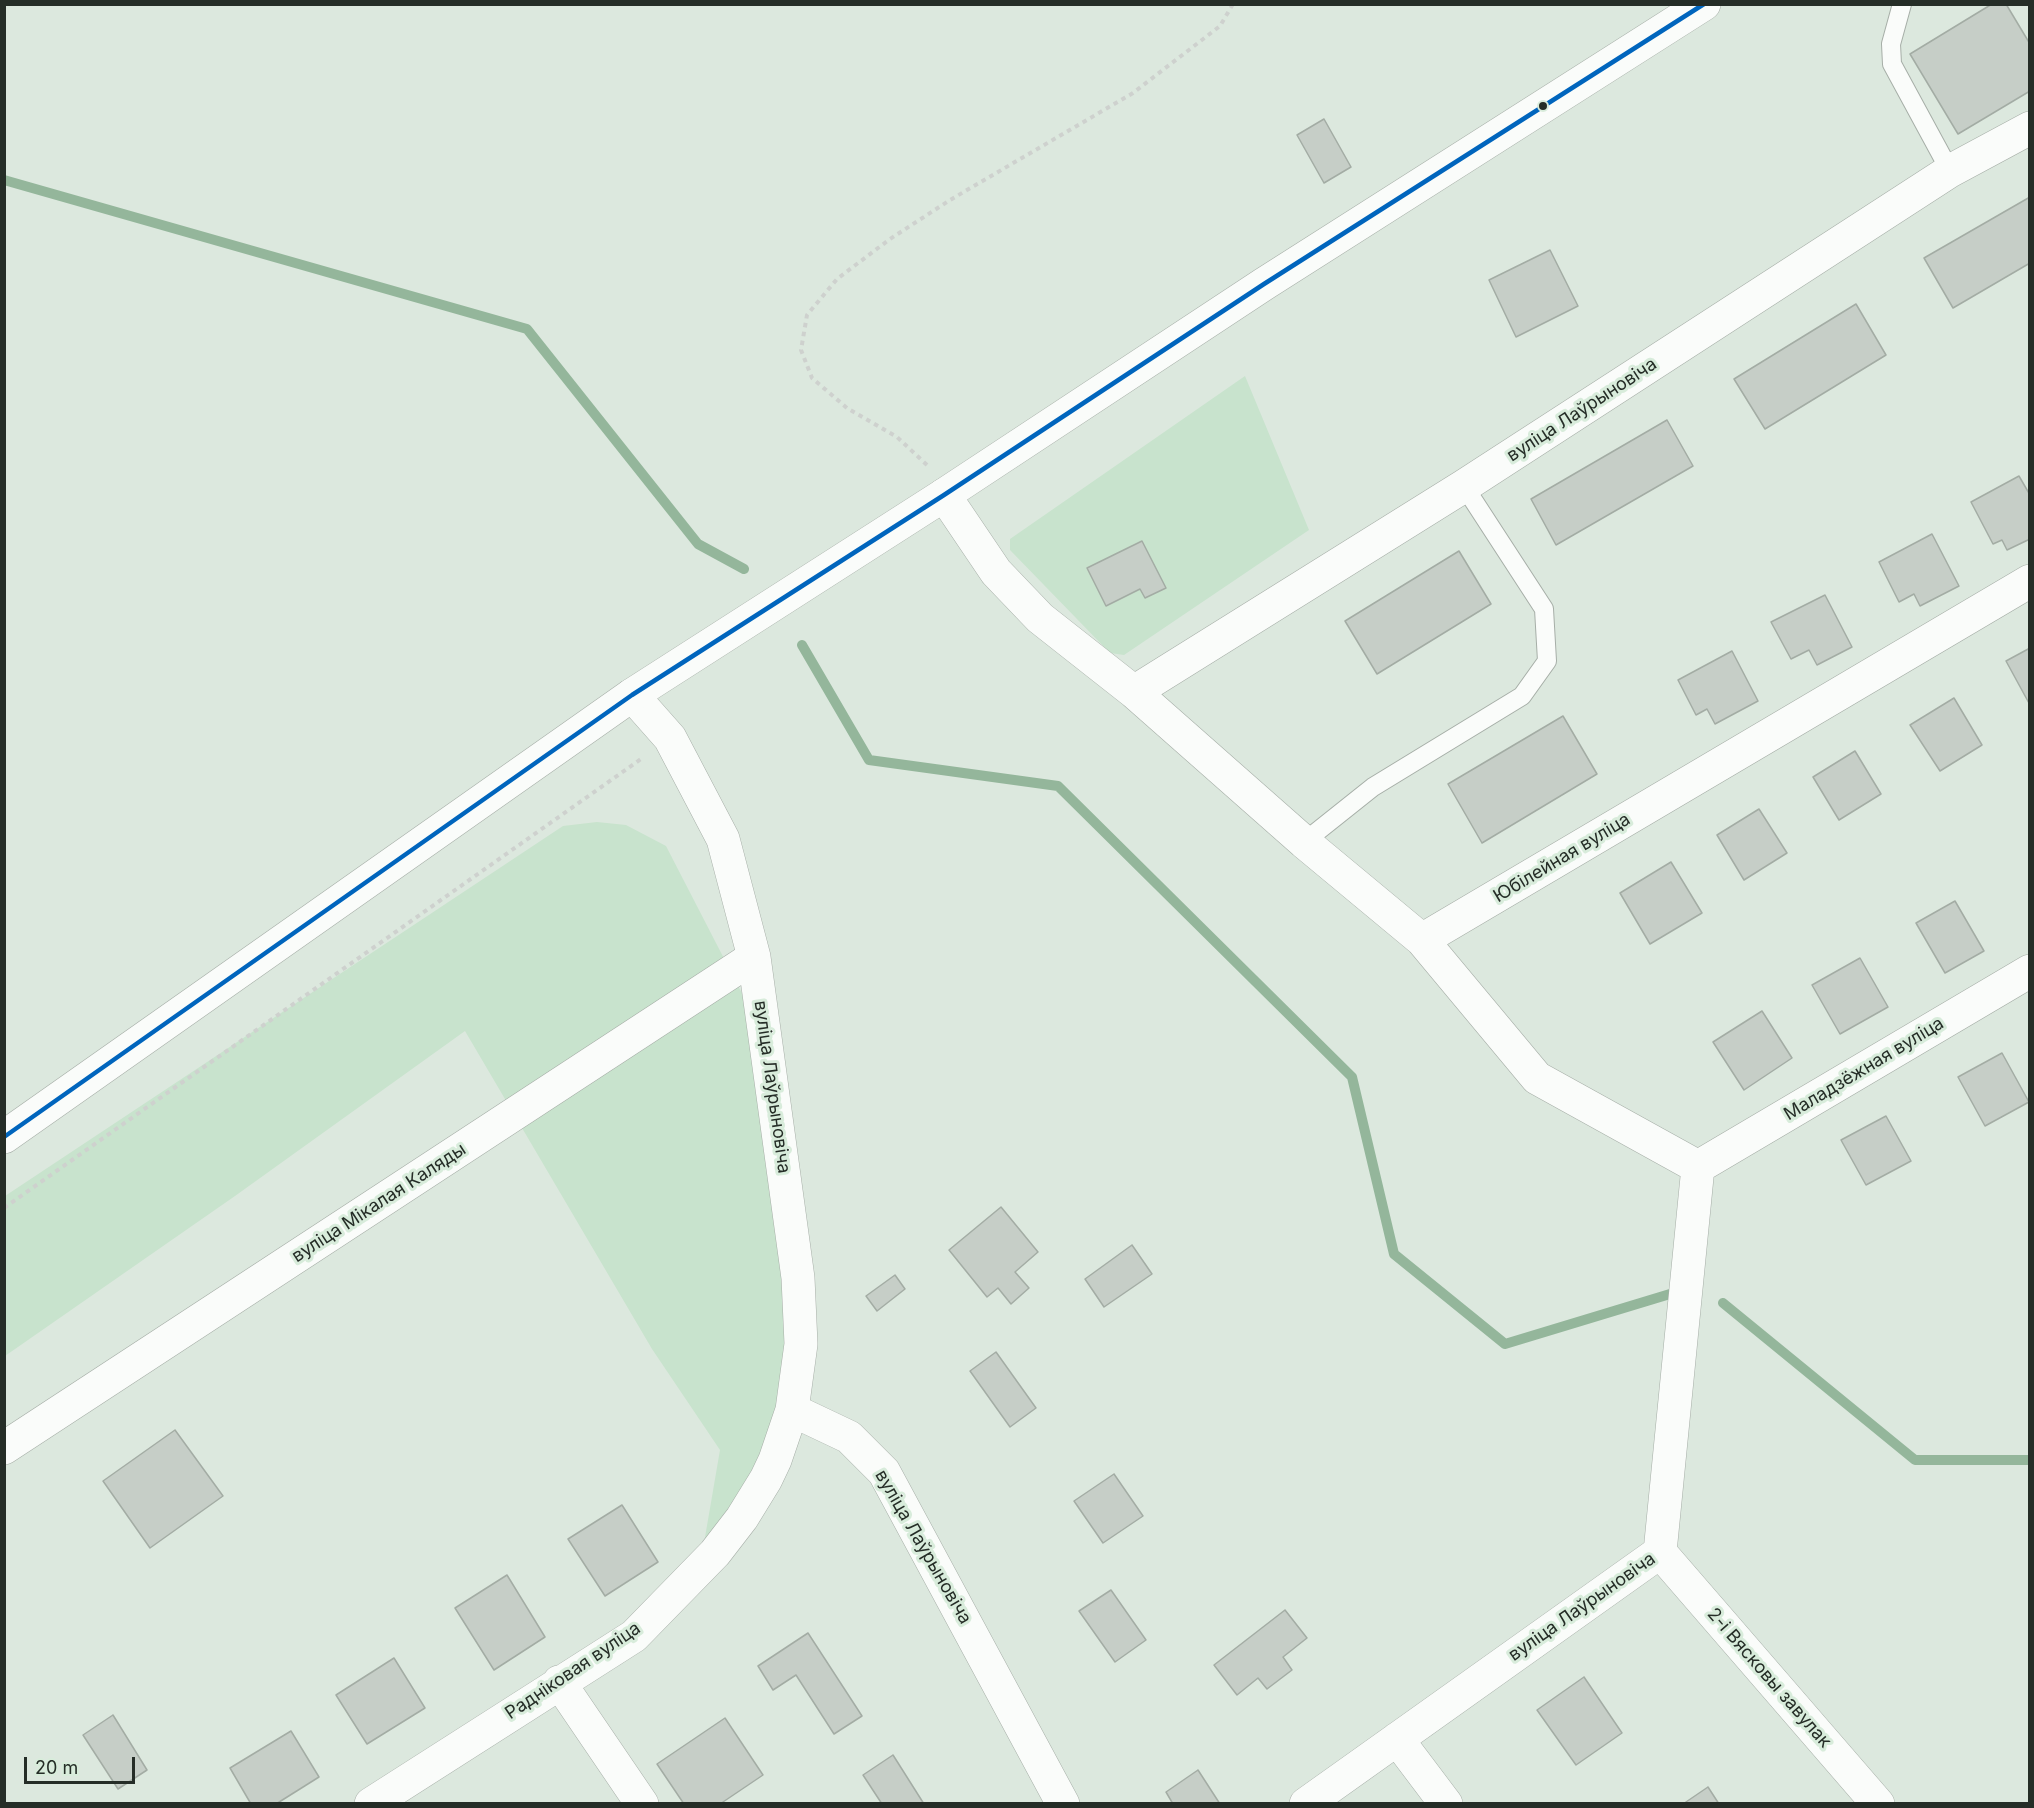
<!DOCTYPE html>
<html>
<head>
<meta charset="utf-8">
<style>
  body { margin:0 }
  #map { position:relative; width:2034px; height:1808px; overflow:hidden; background:#dce8de; font-family:Inter,sans-serif }
  canvas { display:block }
  .frame { position:absolute; inset:0; border:6px solid #252d27; pointer-events:none }
  .scale { position:absolute; left:24px; top:1757px; width:111px; height:27px; box-sizing:border-box; border:3px solid #252d27; border-top:0; padding-left:8px; font-size:18px; line-height:21px; white-space:nowrap; color:#252d27; -webkit-text-stroke:4px #d8ecdb; paint-order:stroke }
</style>
</head>
<body>
<div id="map">
<canvas width="2034" height="1808"></canvas>
<div class="frame"></div>
<div class="scale">20 m</div>
</div>
<script>
const context = document.querySelector('canvas').getContext('2d');
context.lineJoin = 'round';
function fillPath(path, color) { context.fillStyle = color; context.fill(path, 'evenodd'); }
const toPath = rows => new Path2D(rows.map(r => 'M' + r).join(''));
function trace(path, color, width, dash) { context.strokeStyle = color; context.lineWidth = width; context.lineCap = dash ? 'butt' : 'round'; context.setLineDash(dash || []); context.stroke(path); }
function drawText(font, color, halo, rows, align = 'center') {
  context.font = font + ' Inter,sans-serif'; context.lineWidth = 6; context.setLineDash([]); context.textBaseline = 'middle'; context.strokeStyle = halo; context.fillStyle = color; for (const [text, x, y, turn = 0] of rows) {
    context.save(); context.translate(x, y); context.rotate((+turn || 0) * Math.PI / 180); context.textAlign = isNaN(turn) ? turn : align; if (halo) context.strokeText(text, 0, 0); context.fillText(text, 0, 0); context.restore();
  }
}
const green = toPath([
  [1245,376,1309,530,1124,655,1110,653,1010,550,1010,539],
  [597,822,626,825,666,846,749,1007,790,1343,789,1398,698,1578,720,1450,652,1349,465,1031,235,1196,5,1356,5,1196,563,826]
]);
const stream = toPath([
  [4,180,527,329,698,544,744,569],
  [802,645,869,760,1058,786,1352,1077,1394,1254,1505,1344,1670,1294],
  [1723,1303,1915,1460,2030,1460]
]);
const building = toPath([
  [1992,4,2006,4,2030,44,2030,91,1958,134,1910,54,1992,4],
  [1324,119,1351,167,1324,183,1297,135,1324,119],
  [2030,197,2030,263,1953,308,1924,258,2030,197],
  [1550,250,1578,306,1516,337,1489,280,1550,250],
  [1856,304,1886,355,1765,429,1734,379,1856,304],
  [1667,420,1693,466,1556,545,1531,499,1667,420],
  [2019,476,2030,495,2030,539,2007,550,2002,540,1993,544,1971,502,2019,476],
  [1932,534,1959,586,1920,606,1914,594,1899,602,1879,562,1932,534],
  [1142,541,1166,588,1145,598,1140,589,1106,606,1087,568,1142,541],
  [1459,551,1491,604,1377,674,1345,621,1459,551],
  [1825,595,1852,647,1817,665,1809,650,1791,659,1771,622,1825,595],
  [2030,648,2030,705,2006,661,2030,648],
  [1732,651,1758,701,1715,724,1707,709,1696,715,1678,680,1732,651],
  [1954,698,1982,745,1940,771,1910,725,1954,698],
  [1563,716,1597,774,1482,843,1448,784,1563,716],
  [1855,751,1881,794,1839,820,1813,777,1855,751],
  [1759,809,1787,853,1744,880,1717,835,1759,809],
  [1671,862,1702,913,1650,944,1620,893,1671,862],
  [1955,901,1984,951,1945,973,1916,923,1955,901],
  [1860,958,1888,1007,1840,1034,1812,985,1860,958],
  [1762,1011,1792,1058,1744,1090,1713,1042,1762,1011],
  [2002,1053,2029,1102,1985,1126,1958,1077,2002,1053],
  [1886,1116,1911,1161,1866,1185,1841,1140,1886,1116],
  [1001,1207,1038,1252,1015,1272,1029,1288,1011,1304,998,1288,987,1297,949,1250,1001,1207],
  [1132,1245,1152,1274,1104,1307,1085,1279,1132,1245],
  [895,1275,905,1289,877,1311,866,1296,895,1275],
  [996,1352,1036,1408,1010,1427,970,1371,996,1352],
  [175,1430,223,1496,150,1548,103,1481,175,1430],
  [1114,1474,1143,1516,1103,1543,1074,1501,1114,1474],
  [622,1505,658,1562,605,1596,568,1539,622,1505],
  [507,1575,545,1637,494,1670,455,1608,507,1575],
  [1111,1590,1146,1640,1115,1662,1079,1611,1111,1590],
  [1285,1610,1307,1638,1283,1657,1292,1670,1267,1689,1258,1678,1237,1695,1214,1665,1285,1610],
  [808,1633,862,1716,834,1734,796,1675,773,1690,758,1666,808,1633],
  [394,1658,425,1708,367,1744,336,1695,394,1658],
  [1584,1677,1622,1733,1576,1765,1537,1710,1584,1677],
  [113,1715,147,1770,118,1789,83,1735,113,1715],
  [725,1718,763,1775,720,1804,684,1804,657,1764,725,1718],
  [291,1731,319,1777,276,1804,251,1804,230,1768,291,1731],
  [893,1755,924,1804,882,1804,863,1775,893,1755],
  [1198,1770,1220,1804,1173,1804,1166,1792,1198,1770],
  [1708,1787,1719,1804,1683,1804,1708,1787]
]);
const path = toPath([
  [927,465,897,437,847,408,812,378,801,350,807,315,837,279,890,239,950,200,1133,93,1220,26,1233,4],
  [4,1208,641,759]
]);
const service = toPath([
  [1902,4,1891,44,1892,64,1950,171],
  [1304,842,1373,787,1522,696,1547,661,1544,609,1464,486]
]);
const minor = toPath([
  [944,495,996,572,1040,618,1134,692,1304,842,1422,940,2030,581],
  [1134,692,1464,486,1950,171,2030,128],
  [1422,940,1537,1078,1698,1167],
  [1698,1167,2030,971],
  [792,1410,849,1437,884,1472,1063,1804],
  [4,1448,754,957],
  [1660,1552,1878,1804],
  [559,1682,642,1804],
  [1397,1739,1446,1804],
  [371,1804,634,1636,715,1553,742,1518,766,1479,775,1460,792,1410,801,1344,798,1278,754,957,723,839,670,738,632,695],
  [1306,1804,1660,1552,1698,1167]
]);
const secondary = toPath([
  [4,1137,632,695,944,495,1264,284,1704,4]
]);
const bus1 = toPath([
  [4,1137,632,695,944,495,1264,284,1704,4]
]);
const markers = [
  [1543,106,5,"#252d27"]
];
const streetNames = [
  ["вуліца Лаўрыновіча",1582,410,-33],
  ["Юбілейная вуліца",1562,858,-31],
  ["Маладзёжная вуліца",1864,1069,-31],
  ["вуліца Лаўрыновіча",772,1087,82],
  ["вуліца Мікалая Каляды",379,1203,-33],
  ["вуліца Лаўрыновіча",923,1547,60],
  ["вуліца Лаўрыновіча",1582,1607,-35],
  ["Радніковая вуліца",573,1671,-34],
  ["2-і Вясковы завулак",1769,1678,49]
];
fillPath(green, '#c8e3cd');
trace(stream, '#94b69b', 10);
fillPath(building, '#c6cec7');
trace(building, '#a3aca4', 1.5);
trace(service, '#a6aea7', 20);
trace(minor, '#a6aea7', 34);
trace(secondary, '#a6aea7', 34);
trace(path, '#ced1ce', 4, [4.5, 4.5]);
trace(service, '#fafcfa', 18);
trace(minor, '#fafcfa', 33);
trace(secondary, '#fafcfa', 33);
trace(bus1, '#0065bd', 4.5);
for (const [x, y, r, color] of markers) { const dot = new Path2D(); dot.arc(x, y, r, 0, 2 * Math.PI); context.fillStyle = color; context.fill(dot); trace(dot, '#d8ecdb', 2); }
drawText('18px', '#252d27', '#d8ecdb', streetNames);
</script>
</body>
</html>
